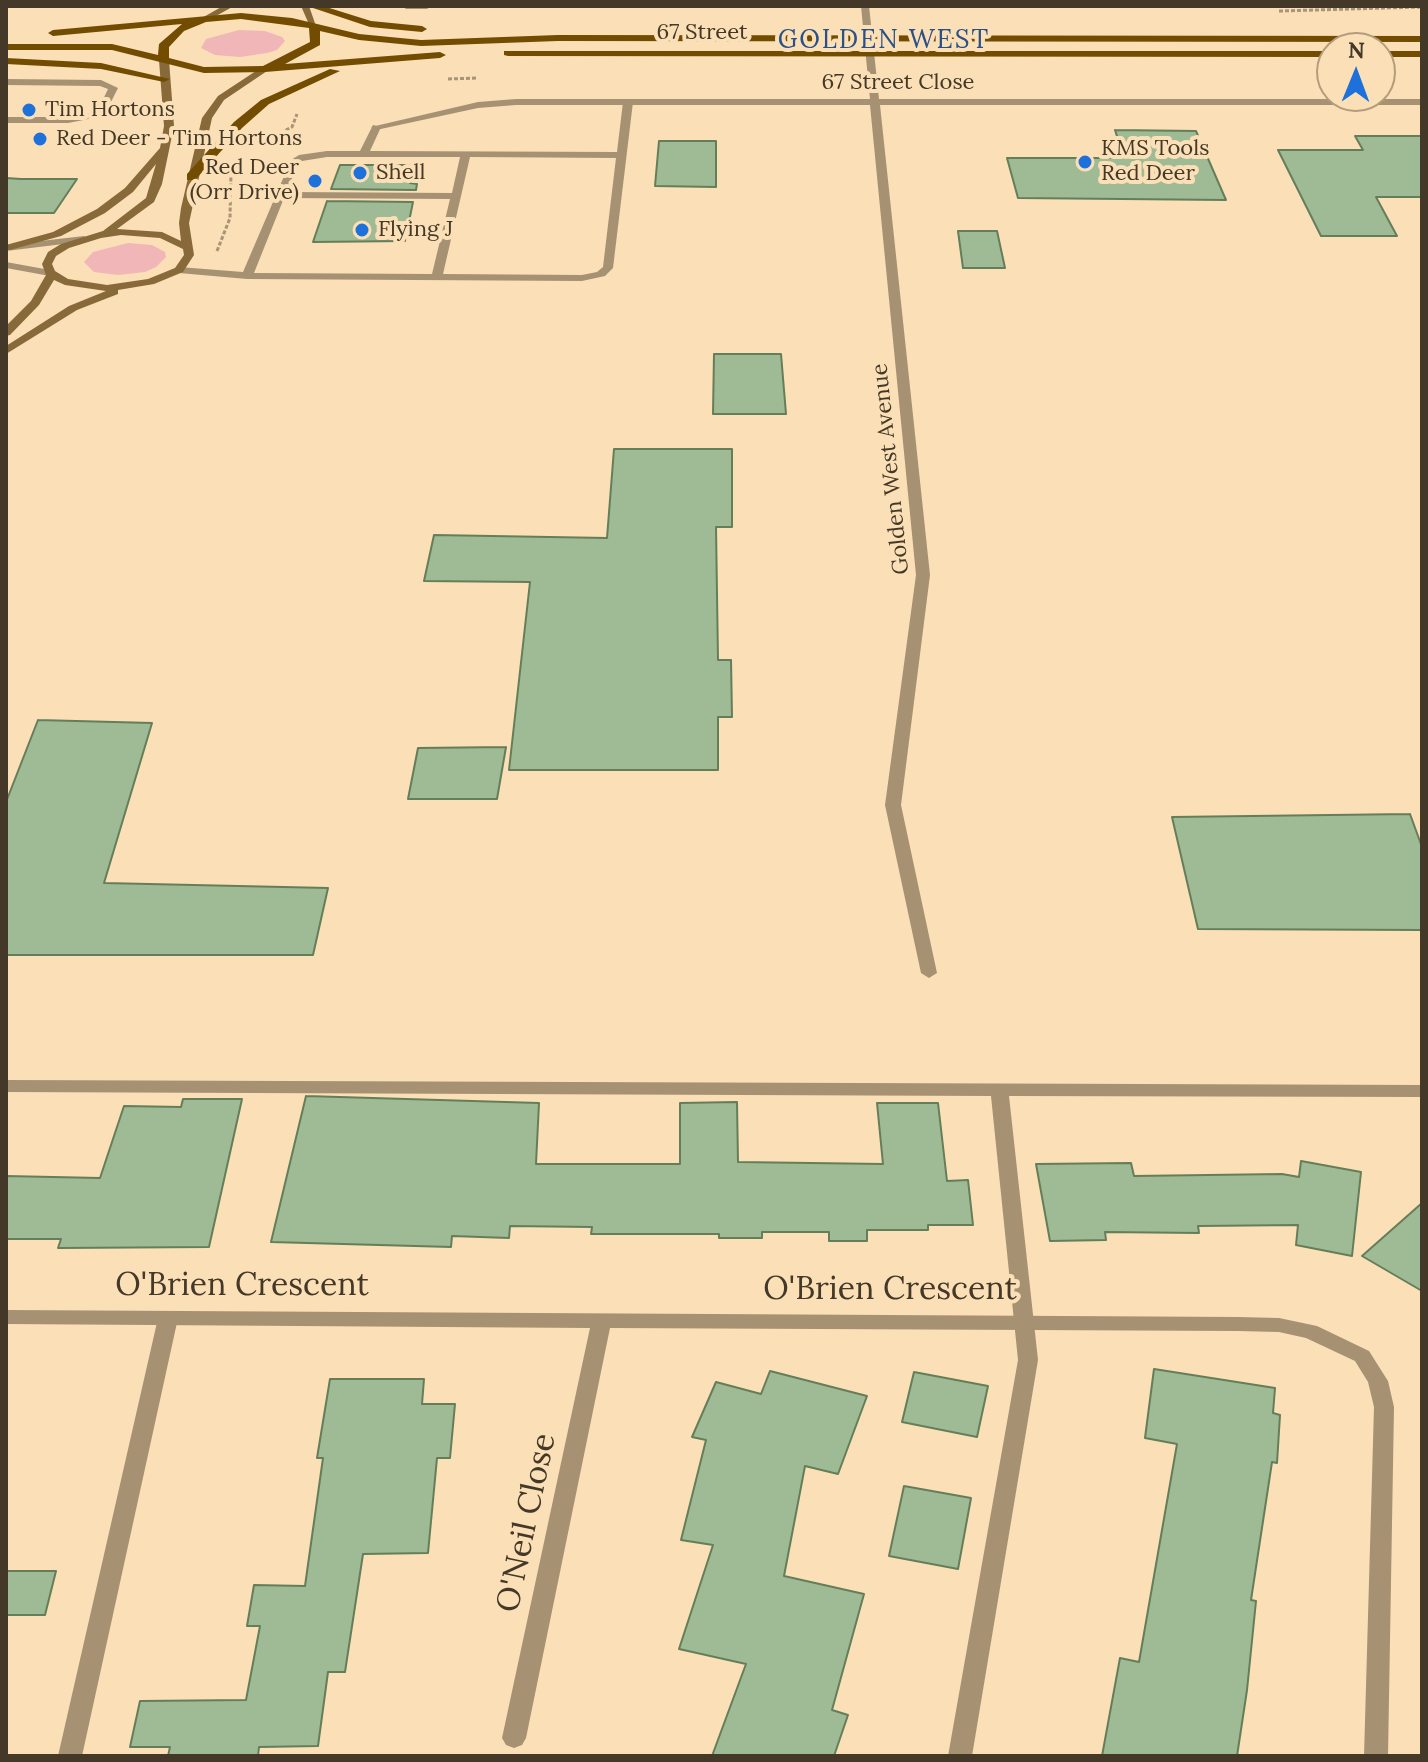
<!DOCTYPE html>
<html>
<head>
<meta charset="utf-8">
<style>
  body { margin:0 }
  #map { position:relative; width:1428px; height:1762px; overflow:hidden; background:#fbdfb6; font-family:Lora,serif }
  canvas { display:block }
  .frame { position:absolute; inset:0; border:8px solid #443928; pointer-events:none }
  .north { position:absolute; left:1316px; top:32px; width:80px; height:80px; box-sizing:border-box; background:#fbdfb6; border:2px solid #b29d7d; border-radius:50%; rotate:1deg; font-size:22px; font-weight:700; line-height:32px; text-align:center; color:#443928 }
  .north::after { content:''; display:block; margin:auto; width:28px; height:36px; background:#1e71db; clip-path:polygon(50% 0,100% 100%,50% 72%,0 100%) }
</style>
</head>
<body>
<div id="map">
<canvas width="1428" height="1762"></canvas>
<div class="frame"></div>
<div class="north">N</div>
</div>
<script>
const context = document.querySelector('canvas').getContext('2d');
context.lineJoin = 'round';
function fillPath(path, color) { context.fillStyle = color; context.fill(path, 'evenodd'); }
const toPath = rows => new Path2D(rows.map(r => 'M' + r).join(''));
function trace(path, color, width, dash) { context.strokeStyle = color; context.lineWidth = width; context.lineCap = dash ? 'butt' : 'round'; context.setLineDash(dash || []); context.stroke(path); }
function drawText(font, color, halo, rows, align = 'center') {
  context.font = font + ' Lora,serif'; context.lineWidth = 8; context.setLineDash([]); context.textBaseline = 'middle'; context.strokeStyle = halo; context.fillStyle = color; for (const [text, x, y, turn = 0] of rows) {
    context.save(); context.translate(x, y); context.rotate((+turn || 0) * Math.PI / 180); context.textAlign = isNaN(turn) ? turn : align; if (halo) context.strokeText(text, 0, 0); context.fillText(text, 0, 0); context.restore();
  }
}
const green = toPath([
  [239,30,265,31,282,37,285,41,277,50,267,53,240,57,215,55,201,48,206,39],
  [128,243,152,245,165,252,166,257,156,267,145,272,118,275,94,272,84,262,93,252]
]);
const building = toPath([
  [1115,130,1196,131,1226,200,1018,198,1007,158,1124,158,1115,130],
  [1355,136,1422,136,1422,197,1376,197,1397,236,1321,236,1278,150,1363,150,1355,136],
  [659,141,716,141,716,187,655,186,659,141],
  [340,165,414,165,410,183,417,184,416,190,331,189,340,165],
  [6,178,21,179,77,179,54,213,6,213,6,178],
  [327,201,413,202,405,241,313,242,327,201],
  [958,231,997,231,1005,268,963,268,958,231],
  [714,354,781,354,786,414,713,414,714,354],
  [614,449,732,449,732,527,716,527,718,660,731,660,732,717,718,717,718,770,509,770,530,582,424,581,434,535,607,538,614,449],
  [38,720,152,723,104,883,328,888,313,955,6,955,6,802,38,720],
  [506,747,497,799,408,799,418,748,506,747],
  [1410,814,1422,847,1422,930,1198,929,1172,817,1410,814],
  [306,1096,539,1103,536,1164,680,1164,680,1103,737,1102,738,1162,883,1164,877,1103,938,1103,947,1181,968,1180,973,1225,928,1225,928,1230,867,1230,867,1241,829,1241,829,1232,762,1232,762,1238,719,1238,719,1234,591,1234,592,1227,510,1226,509,1238,452,1236,451,1247,271,1242,306,1096],
  [183,1099,242,1099,209,1247,58,1248,61,1239,6,1239,6,1176,100,1178,124,1106,181,1107,183,1099],
  [1301,1161,1361,1172,1352,1256,1296,1245,1298,1225,1198,1226,1199,1233,1105,1232,1106,1240,1050,1241,1036,1164,1131,1163,1134,1176,1282,1174,1299,1177,1301,1161],
  [1422,1203,1422,1291,1362,1256,1422,1203],
  [1154,1369,1275,1388,1273,1413,1280,1415,1277,1463,1272,1462,1251,1600,1256,1601,1247,1690,1237,1756,1102,1756,1120,1658,1139,1662,1177,1444,1145,1438,1154,1369],
  [770,1371,867,1396,838,1474,805,1466,784,1576,864,1594,832,1710,848,1715,834,1756,712,1756,746,1664,679,1649,713,1545,681,1540,706,1440,692,1437,716,1382,761,1394,770,1371],
  [914,1372,988,1386,977,1437,902,1422,914,1372],
  [330,1379,424,1379,422,1404,455,1404,450,1458,437,1458,428,1553,363,1554,345,1672,328,1672,318,1746,259,1747,258,1756,168,1756,170,1747,130,1747,140,1701,246,1700,260,1626,247,1626,254,1585,305,1586,323,1458,317,1458,330,1379],
  [904,1486,971,1498,958,1569,889,1556,904,1486],
  [6,1571,56,1571,45,1615,6,1615,6,1571]
]);
const path = toPath([
  [1279,11,1422,7],
  [448,79,478,78],
  [259,144,292,127,297,114],
  [217,251,230,218,231,172]
]);
const lane = toPath([
  [402,6,431,6,427,9,406,9,402,6],
  [6,79,101,80,118,88,104,116,68,123,6,123,6,117,65,117,97,112,108,89,100,86,6,85,6,79],
  [628,99,633,102,613,268,605,276,582,281,247,279,179,273,174,270,179,267,243,272,291,160,299,155,327,151,360,151,373,125,381,127,370,151,617,152,623,102,628,99],
  [327,157,460,157,452,193,287,192,298,163,302,161,327,157],
  [470,157,616,158,603,267,597,272,582,275,443,274,470,157],
  [284,198,450,199,432,274,254,273,284,198],
  [6,1080,1422,1085,1422,1097,1009,1096,1038,1360,972,1756,948,1756,1018,1360,991,1096,6,1092,6,1080],
  [168,1311,175,1313,178,1318,82,1756,58,1756,158,1318,161,1313,168,1311]
]);
const street = toPath([
  [861,6,869,6,879,99,1422,99,1422,105,880,105,930,575,901,805,937,973,929,978,921,973,885,805,916,575,870,105,516,105,478,108,376,130,371,127,478,102,516,99,870,99,861,6],
  [84,236,89,239,88,241,6,251,6,245,84,236],
  [6,262,50,270,55,273,50,276,6,268,6,262],
  [6,1310,1238,1317,1279,1318,1317,1326,1369,1351,1388,1381,1394,1407,1388,1756,1364,1756,1374,1407,1368,1382,1355,1361,1306,1338,1279,1332,1238,1331,610,1328,526,1738,522,1745,514,1748,506,1745,502,1738,590,1328,6,1324,6,1310]
]);
const secondary = toPath([
  [223,6,234,6,207,21,200,19,223,6],
  [301,6,309,6,317,29,311,29,301,6],
  [164,57,169,60,174,126,162,184,154,202,117,229,162,232,181,241,179,223,181,208,202,118,218,96,262,67,270,69,224,100,212,118,189,223,194,255,183,272,154,284,118,290,118,294,77,310,6,354,6,346,69,306,106,291,65,285,54,280,39,305,10,335,6,336,6,326,31,301,46,275,42,264,48,252,61,244,103,231,146,198,156,164,133,192,105,213,61,236,10,250,6,249,6,245,53,232,97,209,125,188,160,148,164,126,159,60,164,57],
  [121,235,160,238,183,249,184,255,175,268,148,279,107,285,68,279,55,271,52,264,56,256,69,248,101,238,121,235]
]);
const primary = toPath([
  [307,6,323,6,371,21,422,26,427,29,422,32,370,27,307,6],
  [241,13,292,18,359,34,421,40,558,35,1422,36,1422,42,558,41,421,46,359,40,320,31,320,45,285,64,440,52,446,55,440,58,265,72,204,73,112,50,6,50,6,44,112,44,158,55,159,44,182,24,53,36,48,33,53,30,241,13],
  [241,19,309,28,310,42,263,66,204,67,169,58,169,47,184,31,206,22,241,19],
  [504,51,1332,51,1332,57,508,56,504,55,504,51],
  [1380,51,1422,51,1422,57,1380,57,1380,51],
  [6,58,101,63,170,79,164,82,101,69,6,64,6,58],
  [330,69,340,71,269,104,242,128,195,180,187,180,187,174,234,122,261,100,330,69]
]);
const markers = [
  [29,110,8,"#1e71db"],
  [40,139,8,"#1e71db"],
  [1085,162,8,"#1e71db"],
  [360,173,8,"#1e71db"],
  [315,181,8,"#1e71db"],
  [362,230,8,"#1e71db"]
];
const farStreetnames = [
  ["67 Street",702,33],
  ["67 Street Close",898,83],
  ["Golden West Avenue",891,469,-96]
];
const farPoinames = [
  ["Tim Hortons",45,110],
  ["Red Deer - Tim Hortons",56,139],
  ["KMS Tools",1101,149],
  ["Red Deer",1101,174],
  ["Red Deer",299,168,"right"],
  ["(Orr Drive)",299,193,"right"],
  ["Shell",376,173],
  ["Flying J",378,230]
];
const farQuarternames = [
  ["GOLDEN WEST",884,41]
];
const nearStreetnames = [
  ["O'Brien Crescent",242,1286],
  ["O'Brien Crescent",890,1290],
  ["O'Neil Close",527,1523,-78]
];
fillPath(green, '#f1b6b7');
fillPath(building, '#9fbb95');
trace(building, '#647e5a', 2);
trace(path, '#a89476', 3, [4, 2]);
fillPath(lane, '#a69172');
fillPath(street, '#a69172');
fillPath(secondary, '#886939');
fillPath(primary, '#724c00');
for (const [x, y, r, color] of markers) { const dot = new Path2D(); dot.arc(x, y, r, 0, 2 * Math.PI); context.fillStyle = color; context.fill(dot); trace(dot, '#fbdfb6', 3); }
drawText('22px', '#443928', '#fbdfb6', farStreetnames);
drawText('22px', '#443928', '#fbdfb6', farPoinames, 'left');
context.letterSpacing = '2px';
drawText('26px', '#2a5187', '#fbdfb6', farQuarternames);
context.letterSpacing = '0px';
drawText('32px', '#443928', '#fbdfb6', nearStreetnames);
</script>
</body>
</html>
